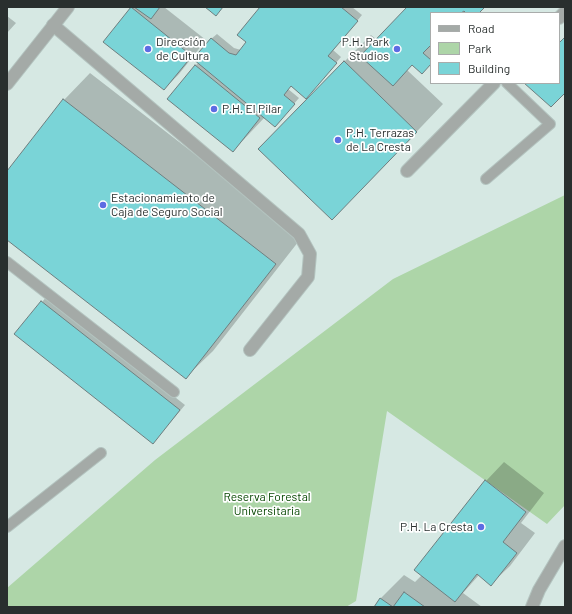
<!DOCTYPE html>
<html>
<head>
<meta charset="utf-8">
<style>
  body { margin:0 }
  #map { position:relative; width:572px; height:614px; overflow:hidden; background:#d6e8e3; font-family:Barlow,sans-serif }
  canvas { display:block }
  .frame { position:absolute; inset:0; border:8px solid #292f2e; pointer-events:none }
  .legend { position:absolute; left:430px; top:12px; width:130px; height:72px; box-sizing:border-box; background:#fff; border:1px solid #a9acab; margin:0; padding:5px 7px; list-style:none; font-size:12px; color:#292f2e }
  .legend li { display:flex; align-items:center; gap:8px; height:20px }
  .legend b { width:20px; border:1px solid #a9acab }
</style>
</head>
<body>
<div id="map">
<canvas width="572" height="614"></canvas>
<div class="frame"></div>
<ul class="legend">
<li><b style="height:5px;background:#a4aaa7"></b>Road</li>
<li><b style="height:11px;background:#add5a8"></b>Park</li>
<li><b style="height:11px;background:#7ad4d7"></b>Building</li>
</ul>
</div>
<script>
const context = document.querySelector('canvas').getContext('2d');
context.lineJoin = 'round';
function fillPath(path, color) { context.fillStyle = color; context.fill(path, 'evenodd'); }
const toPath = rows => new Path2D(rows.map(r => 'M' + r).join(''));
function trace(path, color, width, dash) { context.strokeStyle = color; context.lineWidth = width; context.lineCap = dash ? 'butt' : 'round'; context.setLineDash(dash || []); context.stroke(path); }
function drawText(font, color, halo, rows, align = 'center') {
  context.font = font + ' Barlow,sans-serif'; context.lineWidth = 3.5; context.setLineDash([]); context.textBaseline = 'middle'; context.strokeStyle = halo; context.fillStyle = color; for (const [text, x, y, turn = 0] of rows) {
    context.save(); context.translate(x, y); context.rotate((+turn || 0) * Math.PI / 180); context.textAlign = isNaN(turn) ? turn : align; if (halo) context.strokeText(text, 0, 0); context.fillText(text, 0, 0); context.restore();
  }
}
const green = toPath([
  [565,195,565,505,547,524,387,411,356,601,346,607,7,607,7,588,155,460,393,279]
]);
const shadow = toPath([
  [133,7,164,7,206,40,179,74,164,89,105,42],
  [262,7,352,7,362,15,333,50,341,57,311,92,291,85,288,89,299,98,280,120,265,117,233,151,195,66,199,62,211,39,217,34,234,48,241,50,247,42],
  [408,7,484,7,478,13,468,13,464,10,461,13,431,13,431,63,412,64,407,70,443,104,359,192,344,62,371,35,377,40],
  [7,16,16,23,7,33],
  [90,73,302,237,213,351,186,377,7,239,7,172,64,100],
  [47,296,185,405,158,437,16,334],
  [504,462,544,493,521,523,535,533,510,566,491,584,479,575,463,593,482,607,375,607,381,598,404,575,415,582,422,575,486,481]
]);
const building = toPath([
  [131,7,192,56,164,90,103,42,131,7],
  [134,7,160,7,151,19,134,7],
  [205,7,223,7,216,16,205,7],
  [260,7,341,7,358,21,328,56,337,63,306,99,291,86,284,95,295,104,275,127,193,59,211,38,229,53,236,55,246,42,237,35,260,7],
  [407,7,485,7,479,13,466,13,464,11,461,13,431,13,431,45,423,53,431,60,431,64,422,74,412,65,393,86,360,56,407,7],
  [565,37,565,93,551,107,524,83,559,83,559,43,565,37],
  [344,61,417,132,332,220,258,149,344,61],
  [195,65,260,118,233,152,167,99,195,65],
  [63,99,276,264,186,379,7,240,7,171,63,99],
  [41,301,180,410,153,444,14,334,41,301],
  [485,480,526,512,503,542,517,553,491,586,477,574,455,602,414,570,485,480],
  [404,592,425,607,374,607,380,598,393,607,404,592]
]);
const service = toPath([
  [486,179,550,124,507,83],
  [7,262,174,392],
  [7,527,101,453]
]);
const minor = toPath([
  [559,18,565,12],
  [53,25,299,234,310,254,308,277,250,350],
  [407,171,494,83],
  [532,607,539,590,565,546]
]);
const tertiary = toPath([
  [7,84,68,7]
]);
const markers = [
  [148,49,4,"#5d6ce3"],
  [397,49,4,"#5d6ce3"],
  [214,109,4,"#5d6ce3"],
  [338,140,4,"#5d6ce3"],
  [103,205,4,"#5d6ce3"],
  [481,527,4,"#5d6ce3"]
];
const poiNames = [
  ["Dirección",156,42],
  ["de Cultura",156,56],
  ["P.H. Park",389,42,"right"],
  ["Studios",389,56,"right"],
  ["P.H. El Pilar",222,109],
  ["P.H. Terrazas",346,133],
  ["de La Cresta",346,147],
  ["Estacionamiento de",111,198],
  ["Caja de Seguro Social",111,212],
  ["P.H. La Cresta",473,527,"right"]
];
const parkNames = [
  ["Reserva Forestal",267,497],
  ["Universitaria",267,511]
];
fillPath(green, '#add5a8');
fillPath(shadow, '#0003');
fillPath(building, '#7ad4d7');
trace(building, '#6e7e7f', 1);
trace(service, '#b3c3bf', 12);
trace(minor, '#b3c3bf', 14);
trace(tertiary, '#b3c3bf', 14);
trace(service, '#a4aaa7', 10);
trace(minor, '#a4aaa7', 12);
trace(tertiary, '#a4aaa7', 12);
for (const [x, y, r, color] of markers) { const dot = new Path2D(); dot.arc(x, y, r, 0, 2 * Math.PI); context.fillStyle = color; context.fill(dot); trace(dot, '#fff', 1.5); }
drawText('12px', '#292f2e', '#fff', poiNames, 'left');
drawText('12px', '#064700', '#fff', parkNames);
</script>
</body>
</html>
